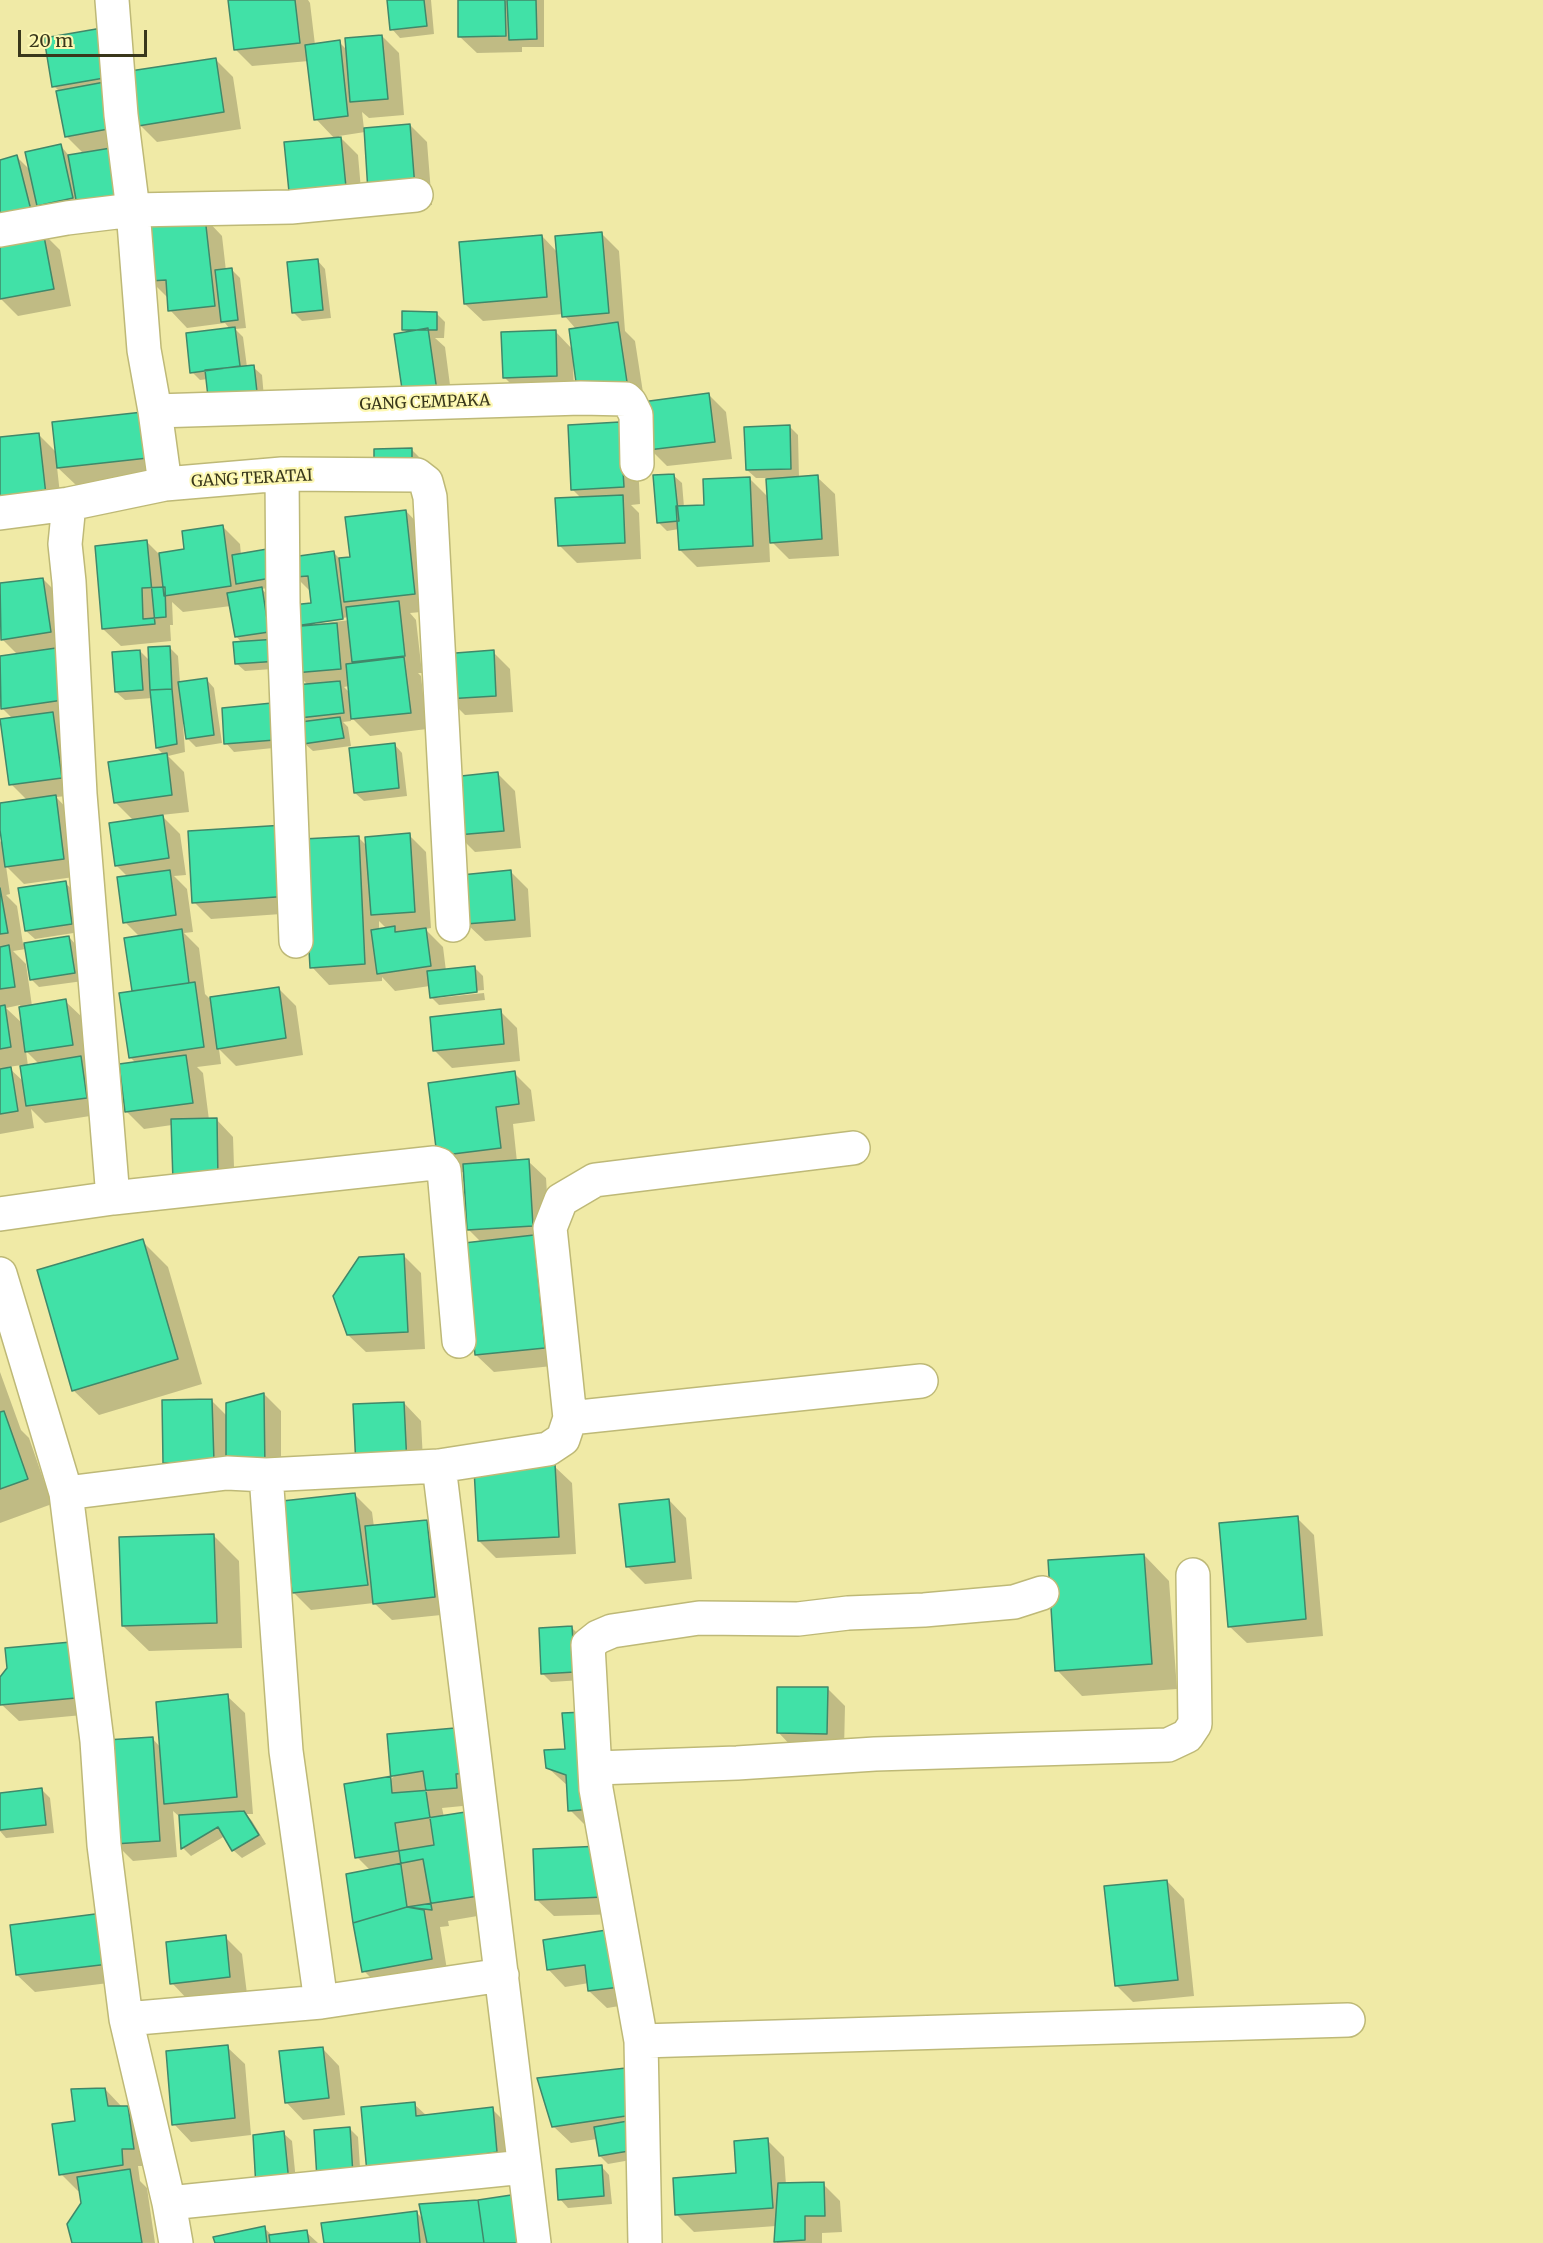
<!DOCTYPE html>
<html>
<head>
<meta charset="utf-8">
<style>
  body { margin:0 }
  #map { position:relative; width:1543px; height:2243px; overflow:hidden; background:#f0eaa6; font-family:Merriweather,serif }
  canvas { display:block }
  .scale { position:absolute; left:18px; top:30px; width:129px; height:27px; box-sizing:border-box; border:3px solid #39371b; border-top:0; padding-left:8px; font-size:18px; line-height:21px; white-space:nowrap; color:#39371b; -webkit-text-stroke:4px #fdf8b3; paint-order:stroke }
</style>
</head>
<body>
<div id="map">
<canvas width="1543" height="2243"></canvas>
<div class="scale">20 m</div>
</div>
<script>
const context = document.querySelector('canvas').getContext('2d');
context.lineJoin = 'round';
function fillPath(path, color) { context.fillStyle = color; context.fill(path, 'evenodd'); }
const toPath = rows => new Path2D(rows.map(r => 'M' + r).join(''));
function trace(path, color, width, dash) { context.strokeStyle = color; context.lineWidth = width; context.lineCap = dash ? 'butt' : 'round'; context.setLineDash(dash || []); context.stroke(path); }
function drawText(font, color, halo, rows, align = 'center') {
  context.font = font + ' Merriweather,serif'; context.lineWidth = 4.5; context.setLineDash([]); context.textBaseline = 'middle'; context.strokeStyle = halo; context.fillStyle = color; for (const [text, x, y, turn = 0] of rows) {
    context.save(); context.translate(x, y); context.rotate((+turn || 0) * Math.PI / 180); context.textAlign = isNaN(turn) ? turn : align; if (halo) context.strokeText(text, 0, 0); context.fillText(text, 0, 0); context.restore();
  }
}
const shadow = toPath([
  [230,0,308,0,310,3,315,45,339,42,347,50,382,36,399,53,404,115,369,118,362,112,364,129,410,125,427,142,432,205,387,209,365,132,339,136,358,155,363,213,309,218,335,139,316,119,309,61,252,66,235,49],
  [389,0,431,0,434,34,400,38,392,29],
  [459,0,544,0,544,47,522,47,522,52,477,53,459,36],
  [101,30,133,166,46,236,60,250,71,306,18,316,1,299,0,295,0,161,17,157,30,170,61,146,70,157,84,154,66,136,60,92,54,86],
  [216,60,233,77,241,129,157,142,140,125],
  [205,218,222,236,226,271,232,270,240,278,246,328,235,329,243,337,247,367,253,367,262,375,265,409,208,379,200,380,192,372,230,329,225,323,187,328,170,310,169,299,151,281],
  [601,233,619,251,625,331,635,341,644,399,575,360,573,360,574,393,522,395,505,378,555,331,573,350,576,329,563,314,483,321,465,304,542,236,558,253],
  [317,260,325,269,331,318,302,321,294,313],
  [437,314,445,322,444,338,435,338,445,347,453,408,422,413,408,333,403,329],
  [709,395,726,412,732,459,667,466,650,449],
  [142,414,164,475,76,485,57,467,62,512,0,439,38,434,57,453],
  [790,427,798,435,799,478,817,477,835,494,839,556,789,559,769,539,770,562,697,567,680,550,679,529,667,531,658,522,673,475,682,483,684,507,706,506,750,479,769,498,767,478,756,478,747,470],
  [637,441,640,504,631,505,639,513,641,559,577,563,559,545,581,498,573,490],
  [412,450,420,458,420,477,384,477],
  [406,511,423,529,432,611,410,613,416,620,422,673,418,673,421,676,427,729,370,736,351,717,351,721,343,722,348,727,351,746,313,751,304,743,300,718,308,685,295,672,291,628,313,604,311,592,296,577,334,553,341,560,351,558],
  [350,617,350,620,309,625,309,622],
  [349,686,350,693,344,687],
  [223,527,240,544,241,555,284,585,262,589,269,597,286,668,245,671,236,663,242,643,236,636,231,606,183,612,172,602,173,625,170,625,171,641,121,646,103,629,147,542,159,554,186,551],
  [43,579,60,596,79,717,59,720,70,731,78,795,56,797,72,814,81,876,24,884,6,866,10,894,6,895,17,906,23,944,69,937,77,946,83,981,39,987,31,979,26,949,13,951,26,964,32,1006,65,1001,83,1018,89,1061,85,1062,98,1075,103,1114,45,1123,31,1109,34,1128,0,1134,0,841,3,844,0,804,27,800,11,784,13,719,0,706,0,657,18,655,2,639,0,585],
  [20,1005,23,1024,6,1008],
  [26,1051,39,1064,28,1066],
  [22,1065,24,1082,8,1067],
  [169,647,178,656,180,683,206,679,214,688,222,743,196,747,187,738,185,724,183,724,185,752,168,756,184,772,189,812,161,815,180,834,186,875,174,876,187,889,193,932,184,933,199,948,205,994,209,998,278,988,296,1006,303,1055,236,1066,219,1049,221,1064,197,1067,203,1073,209,1120,216,1119,233,1137,235,1197,172,1125,144,1129,127,1112,136,1063,130,1057,133,992,126,939,140,937,125,922,128,877,116,865,134,821,115,802,164,755,157,748,153,698,125,700,116,692,140,651,151,662],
  [493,652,510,669,513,712,465,715,448,698],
  [272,705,283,747,234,752,226,743],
  [394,744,402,753,407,796,364,801,355,793],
  [498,774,515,791,521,848,475,852,458,835],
  [409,835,426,852,431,928,425,929,443,947,446,971,474,967,483,976,484,990,436,995,436,998,484,993,485,1000,439,1005,431,997,430,986,395,991,382,977,382,981,329,985,312,967,309,912,211,919,194,902,305,847,358,837,367,846],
  [379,921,387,929,379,930],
  [510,871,528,889,531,937,485,941,467,924],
  [65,883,74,891,80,932,35,939,26,931],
  [500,1011,517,1028,520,1061,452,1068,435,1051],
  [514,1073,531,1090,535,1121,513,1124,517,1162,528,1161,546,1178,550,1242,562,1365,494,1372,476,1355,481,1242,469,1230,465,1172,455,1173,438,1156],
  [142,1241,168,1267,202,1384,99,1415,73,1390],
  [403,1255,421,1273,425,1349,366,1352,348,1335],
  [0,1372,21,1430,29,1438,52,1504,0,1523],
  [264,1394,281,1411,281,1488,182,1479,165,1462,212,1401,227,1416],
  [404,1403,421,1421,424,1481,354,1406],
  [554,1466,572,1483,576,1554,496,1558,479,1541],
  [355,1495,372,1512,374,1527,427,1522,444,1539,451,1614,392,1620,374,1603,311,1610,294,1593],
  [669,1500,686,1518,692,1579,645,1584,627,1566],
  [1297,1518,1314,1535,1323,1636,1247,1643,1229,1626],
  [214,1536,239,1561,242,1648,149,1651,123,1626],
  [1144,1555,1169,1581,1177,1689,1082,1696,1057,1670],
  [572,1628,580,1636,582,1680,551,1682,543,1674],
  [71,1644,93,1714,19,1721,1,1704,0,1680],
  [828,1689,845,1706,844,1750,795,1750,778,1732],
  [227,1696,245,1713,253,1814,246,1814,252,1821,266,1844,242,1858,233,1850,225,1836,191,1856,183,1848,181,1818,173,1811,177,1857,133,1861,116,1844,152,1738,161,1748],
  [564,1715,587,1827,570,1810,568,1786,547,1767,566,1750],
  [455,1730,473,1805,442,1808,444,1817,501,1912,448,1921,449,1926,440,1927,448,1976,381,1988,364,1971,371,1871,357,1857,392,1778],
  [42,1790,50,1798,54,1833,6,1838,0,1831,0,1795],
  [601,1848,620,1914,554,1916,536,1899],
  [1167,1881,1184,1899,1194,1996,1133,2002,1116,1985],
  [103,1915,125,1981,35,1992,17,1975],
  [619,1930,645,2002,607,2008,589,1991,589,1983,565,1987,548,1969],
  [225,1937,242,1954,247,1994,189,2001,172,1983],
  [227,2047,245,2064,251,2135,191,2142,174,2124],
  [322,2048,339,2066,345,2115,303,2120,286,2102],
  [626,2069,642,2158,608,2164,600,2156,597,2139,571,2143,553,2126],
  [105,2089,122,2107,128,2108,145,2125,150,2166,138,2166,140,2181,147,2188,155,2243,73,2243,82,2203,81,2191,78,2191,61,2174,77,2122],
  [414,2104,427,2116,492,2109,509,2126,513,2169,386,2189],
  [350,2129,358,2137,361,2183,318,2178],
  [283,2133,292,2141,297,2191,255,2137],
  [767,2140,784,2157,786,2185,823,2184,840,2201,842,2232,822,2233,822,2243,777,2243,776,2226,694,2232,677,2215,738,2175],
  [601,2166,609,2175,612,2204,568,2208,560,2199],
  [416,2212,424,2220,538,2243,325,2243],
  [264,2228,273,2236,306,2232,318,2243,216,2243]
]);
const building = toPath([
  [228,0,295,0,300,43,234,50,228,0],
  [387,0,424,0,427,26,390,30,387,0],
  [458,0,505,0,506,36,458,37,458,0],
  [507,0,536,0,537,39,509,40,507,0],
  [102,28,110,77,52,87,44,38,102,28],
  [382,35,388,99,350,102,345,38,382,35],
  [340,40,348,116,314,120,305,45,340,40],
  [216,58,224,112,138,126,130,71,216,58],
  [110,81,119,127,65,137,56,91,110,81],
  [410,124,415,188,368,192,364,128,410,124],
  [341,137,347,197,290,202,284,142,341,137],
  [61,144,73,198,37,206,25,152,61,144],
  [117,147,126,203,78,211,68,155,117,147],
  [17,155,33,218,0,227,0,160,17,155],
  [205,217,215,306,168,311,166,280,150,281,144,224,205,217],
  [43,231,54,289,0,299,0,239,43,231],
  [602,232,609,313,562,317,555,236,602,232],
  [542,235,547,297,464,304,459,242,542,235],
  [318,259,323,310,292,313,287,262,318,259],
  [232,268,238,320,221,322,215,270,232,268],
  [402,311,437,312,437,330,402,330,402,311],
  [618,322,627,382,577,390,569,329,618,322],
  [235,327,240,366,190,373,186,333,235,327],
  [428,328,437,391,403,396,394,334,428,328],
  [556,330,557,376,503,378,501,332,556,330],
  [254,365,258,401,209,406,205,370,254,365],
  [709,393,715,442,648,450,642,402,709,393],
  [143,412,148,458,57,468,52,422,143,412],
  [620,422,624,487,571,490,568,425,620,422],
  [790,425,791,469,746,470,744,427,790,425],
  [39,433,46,495,0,500,0,437,39,433],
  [412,448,412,469,374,470,374,449,412,448],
  [674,474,679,521,657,523,653,475,674,474],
  [818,475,822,539,770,543,766,479,818,475],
  [750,477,753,546,679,550,676,506,704,505,703,479,750,477],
  [623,495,625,543,558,546,555,498,623,495],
  [406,510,415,594,344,602,339,558,350,557,345,517,406,510],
  [223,525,231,586,164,596,159,553,184,549,182,531,223,525],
  [147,540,155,624,102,629,95,546,147,540],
  [273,548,277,577,236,584,232,555,273,548],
  [334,551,343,619,295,626,292,605,311,603,308,576,295,577,292,557,334,551],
  [43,578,51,632,1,640,0,583,43,578],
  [165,587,166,617,143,619,142,588,165,587],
  [262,587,269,632,235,637,227,593,262,587],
  [399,601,405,656,352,662,346,607,399,601],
  [337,623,341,669,294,673,289,627,337,623],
  [277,639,279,661,235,664,233,642,277,639],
  [170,646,172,689,150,690,148,647,170,646],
  [56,648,63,700,1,709,0,656,56,648],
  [140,650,143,690,115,692,112,652,140,650],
  [494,650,496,696,446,699,443,654,494,650],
  [404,657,411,713,351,719,346,664,404,657],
  [207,678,214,735,186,739,178,682,207,678],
  [340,681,344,713,299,718,295,685,340,681],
  [172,689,177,744,156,748,150,690,172,689],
  [272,703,275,740,224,744,222,708,272,703],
  [53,712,62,778,9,785,0,719,53,712],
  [340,717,344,738,303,744,300,722,340,717],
  [395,743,399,788,354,793,349,748,395,743],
  [167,753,172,795,114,803,108,762,167,753],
  [498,772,504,831,457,835,452,777,498,772],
  [56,795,64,859,5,867,0,830,0,803,56,795],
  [163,815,169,858,115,866,109,823,163,815],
  [285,825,290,896,192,903,188,831,285,825],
  [410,833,415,912,371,915,365,837,410,833],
  [359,836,365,964,310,968,303,839,359,836],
  [170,870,176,915,123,923,117,877,170,870],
  [511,870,515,920,466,924,461,875,511,870],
  [66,881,72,924,25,931,18,888,66,881],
  [0,888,8,933,0,934,0,888],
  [395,926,395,932,426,928,431,966,377,974,371,930,395,926],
  [182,929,189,983,132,991,124,938,182,929],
  [69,936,75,973,30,980,24,943,69,936],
  [9,945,15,987,0,989,0,947,9,945],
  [475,966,477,992,430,998,427,971,475,966],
  [195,982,204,1047,129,1058,119,993,195,982],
  [279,987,286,1038,217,1049,210,997,279,987],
  [66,999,73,1045,25,1052,19,1007,66,999],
  [5,1005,11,1047,0,1049,0,1006,5,1005],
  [501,1009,504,1044,433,1051,430,1017,501,1009],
  [186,1055,193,1103,125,1112,119,1064,186,1055],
  [81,1056,87,1098,26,1106,20,1066,81,1056],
  [11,1067,18,1111,0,1114,0,1069,11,1067],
  [515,1071,519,1104,496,1107,501,1148,437,1156,428,1083,515,1071],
  [217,1118,218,1180,173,1182,171,1119,217,1118],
  [529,1159,533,1226,467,1230,463,1164,529,1159],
  [534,1235,545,1348,475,1355,464,1243,534,1235],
  [143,1239,178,1359,72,1391,37,1270,143,1239],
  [404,1254,408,1332,347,1335,333,1296,359,1257,404,1254],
  [264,1393,265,1471,226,1471,226,1403,264,1393],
  [212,1399,214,1462,163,1463,162,1400,212,1399],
  [404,1402,407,1465,356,1467,353,1404,404,1402],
  [4,1411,28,1479,0,1489,0,1412,4,1411],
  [555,1464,559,1537,478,1541,474,1469,555,1464],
  [355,1493,368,1585,292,1593,282,1501,355,1493],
  [669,1499,675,1562,626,1567,619,1504,669,1499],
  [1298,1516,1306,1619,1228,1627,1219,1523,1298,1516],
  [427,1520,435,1597,373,1604,365,1526,427,1520],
  [214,1534,217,1623,122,1626,119,1537,214,1534],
  [1144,1554,1152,1664,1055,1671,1048,1560,1144,1554],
  [572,1626,575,1672,541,1674,539,1628,572,1626],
  [71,1642,76,1698,0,1705,0,1677,7,1668,5,1648,71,1642],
  [777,1687,828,1687,827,1734,777,1733,777,1687],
  [228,1694,237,1797,164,1804,156,1702,228,1694],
  [586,1712,593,1809,568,1811,566,1775,546,1768,544,1750,565,1749,562,1713,586,1712],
  [455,1728,468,1773,456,1774,457,1788,392,1793,387,1734,455,1728],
  [153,1737,160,1841,114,1844,106,1740,153,1737],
  [423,1771,434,1845,355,1858,344,1784,423,1771],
  [42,1788,46,1825,0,1830,0,1793,42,1788],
  [244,1811,259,1835,232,1851,218,1827,181,1849,179,1815,244,1811],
  [472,1811,485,1895,407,1907,395,1823,472,1811],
  [602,1846,604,1897,535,1900,533,1849,602,1846],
  [423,1859,432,1910,407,1907,353,1923,346,1874,423,1859],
  [1167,1880,1178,1980,1115,1986,1104,1886,1167,1880],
  [407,1907,424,1910,432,1959,362,1972,353,1923,407,1907],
  [103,1913,109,1964,16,1975,10,1925,103,1913],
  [619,1928,628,1986,588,1991,585,1965,547,1970,543,1940,619,1928],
  [226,1935,230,1977,170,1984,166,1942,226,1935],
  [228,2045,235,2118,172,2125,166,2051,228,2045],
  [323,2047,329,2098,285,2103,279,2051,323,2047],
  [626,2068,626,2116,552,2127,537,2078,626,2068],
  [105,2088,108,2106,128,2106,134,2149,122,2149,123,2165,59,2175,52,2124,75,2121,71,2089,105,2088],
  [415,2102,416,2116,493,2107,497,2152,367,2173,361,2107,415,2102],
  [639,2119,635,2150,599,2156,594,2127,639,2119],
  [350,2127,353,2175,317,2179,314,2130,350,2127],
  [284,2131,289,2183,256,2188,253,2135,284,2131],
  [768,2138,773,2208,675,2215,673,2178,736,2173,734,2141,768,2138],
  [602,2165,604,2196,558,2200,556,2169,602,2165],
  [130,2169,142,2243,72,2243,67,2224,81,2203,77,2177,130,2169],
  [824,2182,825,2216,805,2216,805,2240,774,2242,778,2183,824,2182],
  [518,2194,524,2243,484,2243,478,2200,518,2194],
  [478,2200,484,2243,427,2243,419,2204,478,2200],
  [417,2211,420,2243,324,2243,321,2223,417,2211],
  [265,2226,267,2243,215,2243,213,2237,265,2226],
  [307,2230,309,2243,270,2243,269,2235,307,2230]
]);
const minor = toPath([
  [112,0,121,115,133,210,144,350,155,411,165,484,69,504,65,544,69,582,80,794,113,1198],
  [0,230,67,218,133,210,291,207,416,195],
  [155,411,581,398,626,399,630,403,636,415,637,464],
  [282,474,283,603,296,941],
  [165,484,282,474,417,475,426,482,430,497,453,925],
  [0,513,69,504],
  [0,1214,113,1198,434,1163,440,1165,444,1170,459,1341],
  [0,1274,66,1493,97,1741,104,1845,126,2019,169,2203,176,2243],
  [570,1418,921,1381],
  [439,1466,534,2243],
  [266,1475,286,1751,321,2002],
  [66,1493,227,1473,266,1475,439,1466,548,1449,563,1439,570,1418,550,1228,561,1200,595,1180,853,1148],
  [596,1768,737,1763,875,1754,1168,1745,1187,1736,1195,1724,1193,1575],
  [126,2019,321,2002,502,1975],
  [641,2041,1348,2020],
  [169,2203,524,2167],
  [645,2243,641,2041,596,1789,588,1645,598,1637,612,1631,699,1618,798,1619,848,1613,924,1610,1014,1602,1042,1593]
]);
const streetNames = [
  ["GANG CEMPAKA",425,403,-2],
  ["GANG TERATAI",252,479,-3]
];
fillPath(shadow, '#0003');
fillPath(building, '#41e1a7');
trace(building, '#40886a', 1.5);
trace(minor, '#beb977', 36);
trace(minor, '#fff', 33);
drawText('16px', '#39371b', '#fdf8b3', streetNames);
</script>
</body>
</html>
